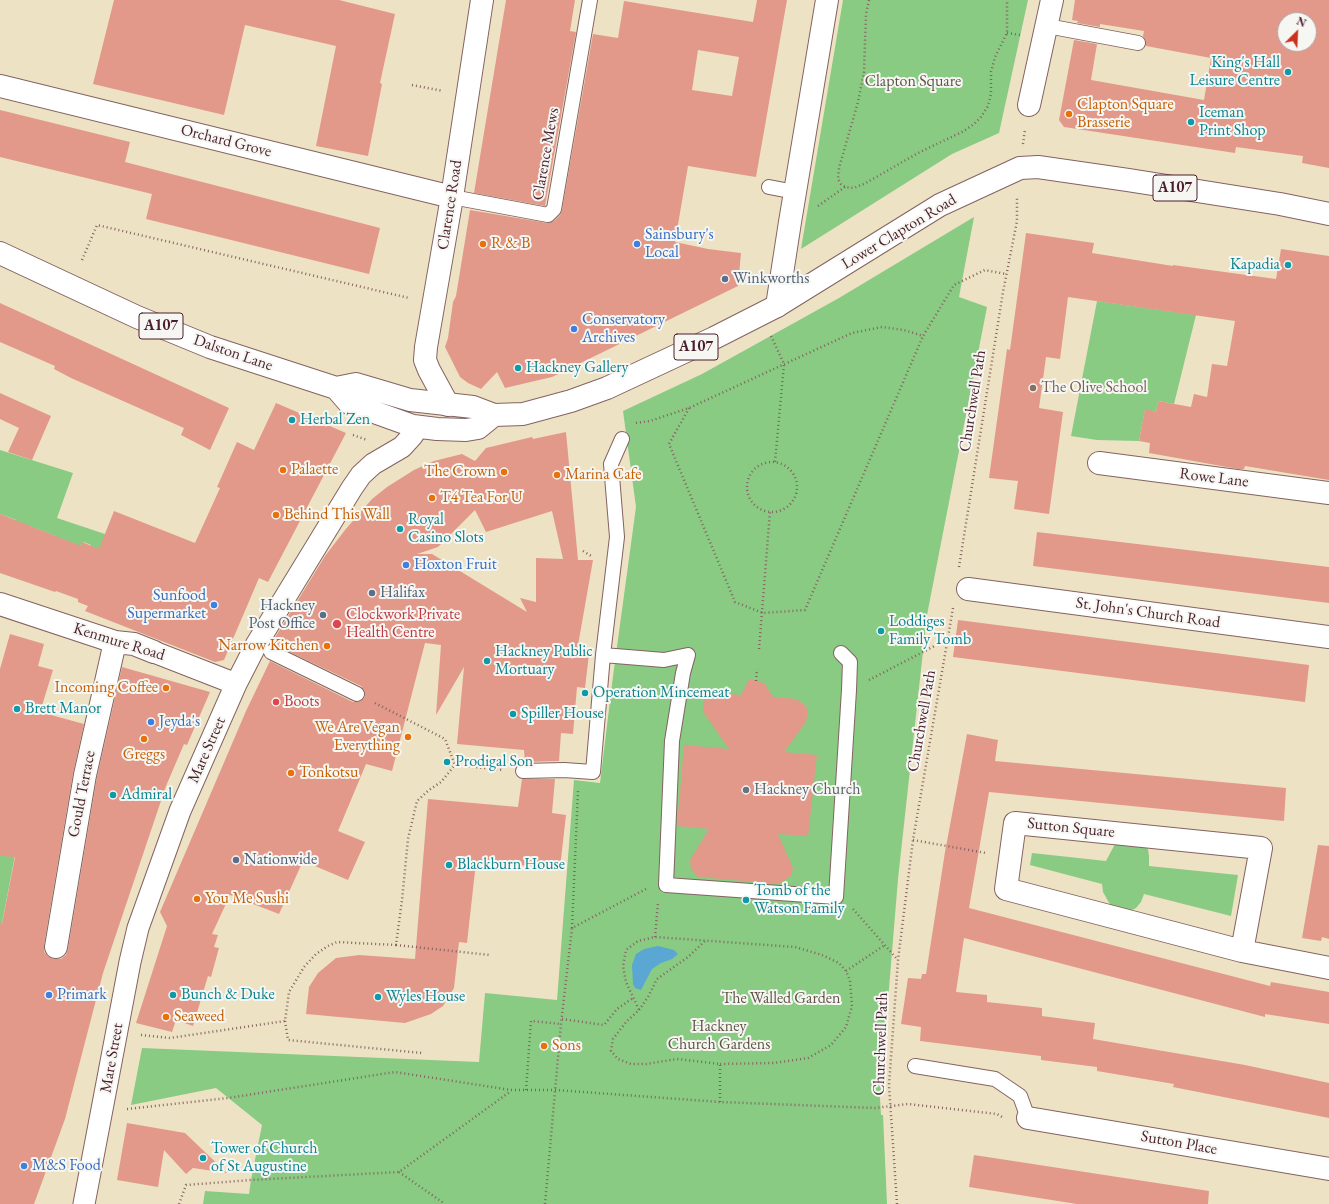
<!DOCTYPE html>
<html>
<head>
<meta charset="utf-8">
<style>
  body { margin:0 }
  #map { position:relative; width:1329px; height:1204px; overflow:hidden; background:#eee2c4; font-family:"EB Garamond",serif }
  canvas { display:block }
  .north { position:absolute; left:1277px; top:12px; width:40px; height:40px; box-sizing:border-box; background:#f6f6f2; border:1px solid #b1a0a2; border-radius:50%; rotate:24deg; font-size:11px; font-weight:700; line-height:16px; text-align:center; color:#4a1f2b }
  .north::after { content:''; display:block; margin:auto; width:14px; height:18px; background:#c8321e; clip-path:polygon(50% 0,100% 100%,50% 72%,0 100%) }
</style>
</head>
<body>
<div id="map">
<canvas width="1329" height="1204"></canvas>
<div class="north">N</div>
</div>
<script>
const context = document.querySelector('canvas').getContext('2d');
context.lineJoin = 'round';
function fillPath(path, color) { context.fillStyle = color; context.fill(path, 'evenodd'); }
const toPath = rows => new Path2D(rows.map(r => 'M' + r).join(''));
function trace(path, color, width, dash) { context.strokeStyle = color; context.lineWidth = width; context.lineCap = dash ? 'butt' : 'round'; context.setLineDash(dash || []); context.stroke(path); }
function drawText(font, color, halo, rows, align = 'center') {
  context.font = font + ' "EB Garamond",serif'; context.lineWidth = 4; context.setLineDash([]); context.textBaseline = 'middle'; context.strokeStyle = halo; context.fillStyle = color; for (const [text, x, y, turn = 0] of rows) {
    context.save(); context.translate(x, y); context.rotate((+turn || 0) * Math.PI / 180); context.textAlign = isNaN(turn) ? turn : align; if (halo) context.strokeText(text, 0, 0); context.fillText(text, 0, 0); context.restore();
  }
}
const green = toPath([
  [843,0,1028,0,999,133,952,154,801,249],
  [974,217,959,297,987,307,927,615,898,879,880,1098,881,1115,883,1115,887,1204,203,1204,205,1191,249,1194,251,1180,262,1125,216,1088,131,1105,142,1048,479,1062,485,993,557,1000,574,780,600,783,613,676,636,507,623,411,702,374,839,298],
  [1097,301,1196,315,1174,404,1158,401,1156,412,1145,410,1139,441,1097,440,1071,436],
  [0,450,73,473,57,518,105,534,99,575,90,550,91,545,83,542,81,546,48,555,55,536,30,526,8,541,16,520,0,514],
  [0,776,15,855,0,934],
  [1141,843,1148,849,1149,856,1149,866,1238,875,1231,916,1144,894,1141,902,1136,908,1128,912,1112,908,1103,892,1102,884,1030,865,1032,853,1106,861,1115,844]
]);
const water = toPath([
  [658,946,674,950,678,954,672,959,661,963,652,969,641,990,635,988,633,984,632,965,636,954,644,949]
]);
const building = toPath([
  [114,0,339,0,395,14,380,83,382,84,368,156,316,146,336,46,245,25,224,115,93,84],
  [506,0,575,0,570,31,576,32,545,206,474,193],
  [757,0,787,0,756,177,688,166,675,242,708,249,741,253,738,286,552,377,505,388,497,372,481,389,468,383,460,377,445,347,448,338,453,302,456,296,470,210,547,223,554,221,560,215,562,210,593,34,618,38,624,1,753,22],
  [698,50,739,57,732,96,692,90],
  [1075,0,1329,0,1329,168,1302,163,1303,156,1236,147,1235,153,1064,127,1059,120,1074,40,1097,44,1091,80,1204,100,1211,58,1146,46,1146,41,1143,36,1144,31,1100,24,1100,27,1077,23,1078,21,1072,20],
  [1285,20,1309,20,1309,44,1285,44],
  [0,110,130,142,125,162,380,228,369,274,146,219,152,194,0,157],
  [1026,233,1094,243,1092,253,1173,266,1173,265,1276,279,1281,249,1329,256,1329,480,1245,466,1244,469,1238,469,1149,453,1150,443,1139,441,1145,409,1156,412,1158,401,1191,407,1194,394,1207,397,1212,364,1227,366,1235,321,1068,297,1060,359,1046,357,1039,408,1063,412,1049,514,1014,509,1018,481,989,478,1007,349,1010,350],
  [0,303,229,408,210,450,181,435,184,428,71,378,54,369,55,366,0,342],
  [0,393,51,416,32,460,8,452,19,428,0,419],
  [276,403,346,433,268,582,259,578,224,660,215,662,85,611,88,606,78,602,78,599,56,591,55,592,0,573,0,514,81,546,82,542,99,549,114,511,195,543,220,488,217,487,237,442,254,450],
  [566,432,578,560,593,560,577,651,589,654,585,688,577,687,573,734,561,733,559,761,525,762,524,750,457,744,464,667,436,715,441,645,425,643,392,771,366,764,338,831,365,842,348,880,303,861,279,914,230,895,212,934,218,935,214,947,219,948,211,977,208,976,193,1026,176,1020,172,1032,136,1023,167,926,160,912,246,711,270,661,353,702,357,702,361,701,365,697,364,690,361,686,277,646,278,645,271,644,325,556,345,530,372,499,387,487,414,470,434,461,462,454,475,461,486,448,532,437,533,439],
  [475,510,486,532,552,511,563,559,536,558,536,602,520,598,527,612,432,554,417,554,438,547],
  [1037,532,1329,567,1329,603,1033,566],
  [958,620,1309,665,1305,702,953,657],
  [10,634,44,644,38,666,53,670,40,712,84,724,73,773,44,945,44,952,48,956,54,959,61,959,66,955,68,949,97,777,122,667,210,692,187,745,184,744,166,786,103,973,65,1119,34,1204,0,1204,0,924,2,924,15,857,0,856,0,669],
  [749,679,758,681,765,684,773,697,796,699,805,705,808,711,806,722,784,752,817,755,808,836,778,834,793,868,791,876,779,884,698,877,691,869,690,860,709,829,677,826,684,745,729,749,704,713,703,707,704,701,711,692,741,695],
  [967,734,998,740,995,761,1286,788,1284,821,989,792,969,908,1270,986,1271,982,1329,992,1329,1024,1265,1014,1265,1017,964,938,956,992,987,995,987,1002,1042,1008,1042,1016,1095,1023,1093,1039,1245,1065,1329,1083,1329,1118,1173,1087,1174,1084,1097,1071,1097,1067,1041,1060,1041,1056,920,1041,921,1027,901,1024,908,978,921,979,922,974,926,974,945,852],
  [522,779,555,779,552,813,566,815,560,868,476,862,467,943,459,942,454,988,443,1006,431,1014,405,1023,306,1014,309,987,318,973,336,958,359,955,415,959,428,799,518,807],
  [1318,845,1329,846,1329,939,1322,937,1321,941,1302,938],
  [127,1123,185,1133,227,1173,193,1168,186,1174,164,1150,158,1187,117,1180],
  [974,1155,1209,1191,1208,1204,1077,1204,969,1187]
]);
const path = toPath([
  [869,0,866,14,864,72,858,102,839,168,838,179,841,184,845,187,854,188,866,183,918,153,964,131,974,124,981,117,988,106,991,94,991,72,995,57,1007,33,1007,0],
  [1007,33,1020,35],
  [412,85,443,91],
  [1023,144,1025,129],
  [818,206,845,187],
  [82,260,97,225,409,298],
  [771,336,784,364,775,462],
  [689,408,669,444,735,602,763,613,805,610,923,336],
  [636,423,650,421,689,408,852,333,882,327,904,330,923,336,954,285,985,270,1006,274],
  [353,435,367,440],
  '747 487a25 25 0 1 1 50 0a25 25 0 1 1-50 0Z',
  [583,551,593,557],
  [959,567,1003,292,1017,221,1017,197],
  [759,649,770,512],
  [869,680,948,639],
  [756,681,757,669],
  [375,703,445,739,455,765,503,770],
  [913,840,986,853],
  [853,909,897,959],
  [572,928,578,791],
  [655,937,658,903],
  [396,945,490,955],
  [846,971,885,945],
  [639,1010,648,997,657,979,688,957,706,940],
  [562,1019,604,1025,617,1009,633,998],
  [285,1021,288,1040,422,1053],
  [141,1035,170,1038,285,1021,289,992,304,967,316,954,328,946,337,942,396,945,402,900,408,839,417,801,429,790,441,782,455,765],
  [526,1090,531,1021,561,1024],
  [720,1102,720,1064,677,1059,646,1064,631,1064,618,1059,611,1051,613,1039,626,1022,639,1010,626,982,623,966,626,950,638,941,655,937,795,947,822,955,839,963,846,971,850,981,852,1006,846,1027,831,1045,808,1058,774,1063,720,1064],
  [127,1109,228,1098,395,1072,511,1090,556,1090,720,1102,875,1108,908,1104,997,1114,1004,1118],
  [399,1172,445,1204],
  [179,1204,186,1185,251,1180,399,1172,511,1091],
  [545,1204,561,1024,572,928,646,889],
  [897,1204,889,1085,898,960,913,840,953,608]
]);
const service = toPath([
  [1047,26,1138,43],
  [769,187,795,192],
  [452,197,548,215,554,209,590,0],
  [271,652,357,694],
  [603,655,664,660,688,655,683,673,672,741,666,885,836,897,849,690,850,662,841,653],
  [523,771,564,770,593,772,603,655,617,537,611,464,622,439],
  [915,1066,995,1079,1020,1096,1028,1118]
]);
const pedestrian = toPath([
  [154,652,236,684],
  [84,1204,130,962,138,928,180,811,236,684,256,645,352,488,361,475,373,464,402,447,412,436,418,427]
]);
const minor = toPath([
  [0,86,452,197],
  [1029,105,1052,0],
  [777,306,790,222,827,0],
  [448,405,429,370,425,360,426,347,452,197,482,0],
  [1099,463,1329,493],
  [968,589,1329,637],
  [0,604,115,642,134,644,154,652],
  [56,947,85,775,115,642],
  [1242,951,1261,848,1015,823,1006,889,1242,951,1329,968],
  [1028,1118,1329,1169]
]);
const primary = toPath([
  [0,253,137,317,210,347,336,388,356,384,410,400,473,407,494,415,523,414,571,401,607,388,714,338,777,306,940,205,1020,168,1038,167,1128,180,1280,204,1329,214],
  [336,388,349,403,413,426,437,429,466,430,478,428,494,415]
]);
const markers = [
  [1288,72,4,"#0f9aa8"],
  [1069,114,4,"#e8710a"],
  [1191,122,4,"#0f9aa8"],
  [483,244,4,"#e8710a"],
  [637,244,4,"#3f7fe0"],
  [1288,265,4,"#0f9aa8"],
  [725,279,4,"#5c6f8a"],
  [574,329,4,"#3f7fe0"],
  [518,368,4,"#0f9aa8"],
  [1033,388,4,"#8d6e63"],
  [292,420,4,"#0f9aa8"],
  [283,470,4,"#e8710a"],
  [504,472,4,"#e8710a"],
  [557,475,4,"#e8710a"],
  [432,498,4,"#e8710a"],
  [276,515,4,"#e8710a"],
  [400,529,4,"#0f9aa8"],
  [406,565,4,"#3f7fe0"],
  [372,593,4,"#5c6f8a"],
  [214,605,4,"#3f7fe0"],
  [323,615,4,"#5c6f8a"],
  [337,624,5,"#e0444e"],
  [881,631,4,"#0f9aa8"],
  [327,646,4,"#e8710a"],
  [487,661,4,"#0f9aa8"],
  [166,688,4,"#e8710a"],
  [585,693,4,"#0f9aa8"],
  [276,702,4,"#e0444e"],
  [17,709,4,"#0f9aa8"],
  [513,714,4,"#0f9aa8"],
  [151,722,4,"#3f7fe0"],
  [408,737,4,"#e8710a"],
  [144,739,4,"#e8710a"],
  [447,762,4,"#0f9aa8"],
  [291,773,4,"#e8710a"],
  [746,790,4,"#6b7280"],
  [113,795,4,"#0f9aa8"],
  [236,860,4,"#5c6f8a"],
  [449,865,4,"#0f9aa8"],
  [197,899,4,"#e8710a"],
  [746,900,4,"#0f9aa8"],
  [49,995,4,"#3f7fe0"],
  [173,995,4,"#0f9aa8"],
  [378,997,4,"#0f9aa8"],
  [166,1017,4,"#e8710a"],
  [544,1046,4,"#e8710a"],
  [203,1158,4,"#0f9aa8"],
  [24,1166,4,"#3f7fe0"]
];
const shields = [
  [1175,188,44],
  [161,326,44],
  [696,347,44]
];
const shieldNames = [
  ["A107",1175,188],
  ["A107",161,326],
  ["A107",696,347]
];
const cultureNames = [
  ["King's Hall",1280,63,"right"],
  ["Leisure Centre",1280,81,"right"],
  ["Iceman",1199,113],
  ["Print Shop",1199,131],
  ["Kapadia",1280,265,"right"],
  ["Hackney Gallery",526,368],
  ["Herbal Zen",300,420],
  ["Royal",408,520],
  ["Casino Slots",408,538],
  ["Loddiges",889,622],
  ["Family Tomb",889,640],
  ["Hackney Public",495,652],
  ["Mortuary",495,670],
  ["Operation Mincemeat",593,693],
  ["Brett Manor",25,709],
  ["Spiller House",521,714],
  ["Prodigal Son",455,762],
  ["Admiral",121,795],
  ["Blackburn House",457,865],
  ["Tomb of the",754,891],
  ["Watson Family",754,909],
  ["Bunch & Duke",181,995],
  ["Wyles House",386,997],
  ["Tower of Church",211,1149],
  ["of St Augustine",211,1167]
];
const parkNames = [
  ["Clapton Square",913,82],
  ["The Walled Garden",781,999],
  ["Hackney",719,1027],
  ["Church Gardens",719,1045]
];
const foodNames = [
  ["Clapton Square",1077,105],
  ["Brasserie",1077,123],
  ["R & B",491,244],
  ["Palaette",291,470],
  ["The Crown",496,472,"right"],
  ["Marina Cafe",565,475],
  ["T4 Tea For U",440,498],
  ["Behind This Wall",284,515],
  ["Narrow Kitchen",319,646,"right"],
  ["Incoming Coffee",158,688,"right"],
  ["We Are Vegan",400,728,"right"],
  ["Everything",400,746,"right"],
  ["Greggs",144,755,"center"],
  ["Tonkotsu",299,773],
  ["You Me Sushi",205,899],
  ["Seaweed",174,1017],
  ["Sons",552,1046]
];
const streetNames = [
  ["Orchard Grove",226,141,14],
  ["Clarence Mews",546,154,-80],
  ["Clarence Road",450,205,-81],
  ["Lower Clapton Road",899,232,-31],
  ["Dalston Lane",233,353,19],
  ["Churchwell Path",973,401,-81],
  ["Rowe Lane",1214,478,7],
  ["St. John's Church Road",1148,613,8],
  ["Kenmure Road",119,642,17],
  ["Churchwell Path",922,721,-80],
  ["Mare Street",207,750,-66],
  ["Gould Terrace",82,794,-79],
  ["Sutton Square",1071,828,6],
  ["Churchwell Path",881,1044,-88],
  ["Mare Street",112,1058,-80],
  ["Sutton Place",1179,1143,10]
];
const shopNames = [
  ["Sainsbury's",645,235],
  ["Local",645,253],
  ["Conservatory",582,320],
  ["Archives",582,338],
  ["Hoxton Fruit",414,565],
  ["Sunfood",206,596,"right"],
  ["Supermarket",206,614,"right"],
  ["Jeyda's",159,722],
  ["Primark",57,995],
  ["M&S Food",32,1166]
];
const serviceNames = [
  ["Winkworths",733,279],
  ["Halifax",380,593],
  ["Hackney",315,606,"right"],
  ["Post Office",315,624,"right"],
  ["Nationwide",244,860]
];
const educationNames = [
  ["The Olive School",1041,388]
];
const healthNames = [
  ["Clockwork Private",346,615],
  ["Health Centre",346,633],
  ["Boots",284,702]
];
const worshipNames = [
  ["Hackney Church",754,790]
];
fillPath(green, '#89cb83');
fillPath(water, '#5aa7d3');
fillPath(building, '#e2998a');
trace(service, '#836361', 16);
trace(pedestrian, '#836361', 23);
trace(minor, '#836361', 24);
trace(primary, '#836361', 24);
trace(path, '#836361', 2.5, [1, 3]);
trace(service, '#fff', 14);
trace(pedestrian, '#fff', 21);
trace(minor, '#fff', 22);
trace(primary, '#fff', 22);
for (const [x, y, r, color] of markers) { const dot = new Path2D(); dot.arc(x, y, r, 0, 2 * Math.PI); context.fillStyle = color; context.fill(dot); trace(dot, '#f6f6f2', 1.5); }
for (const [x, y, w] of shields) { const box = new Path2D(); box.roundRect(x - w / 2, y - 13, w, 26, 3); context.fillStyle = '#f6f6f2'; context.fill(box); trace(box, '#4a1f2b', 1); }
drawText('bold 15px', '#4a1f2b', null, shieldNames);
drawText('16px', '#0d838f', '#f6f6f2', cultureNames, 'left');
drawText('16px', '#5d5345', '#f6f6f2', parkNames);
drawText('16px', '#c56008', '#f6f6f2', foodNames, 'left');
drawText('16px', '#4a1f2b', '#f6f6f2', streetNames);
drawText('16px', '#366cbe', '#f6f6f2', shopNames, 'left');
drawText('16px', '#4e5e75', '#f6f6f2', serviceNames, 'left');
drawText('16px', '#785e54', '#f6f6f2', educationNames, 'left');
drawText('16px', '#be3a42', '#f6f6f2', healthNames, 'left');
drawText('16px', '#5b616d', '#f6f6f2', worshipNames, 'left');
</script>
</body>
</html>
